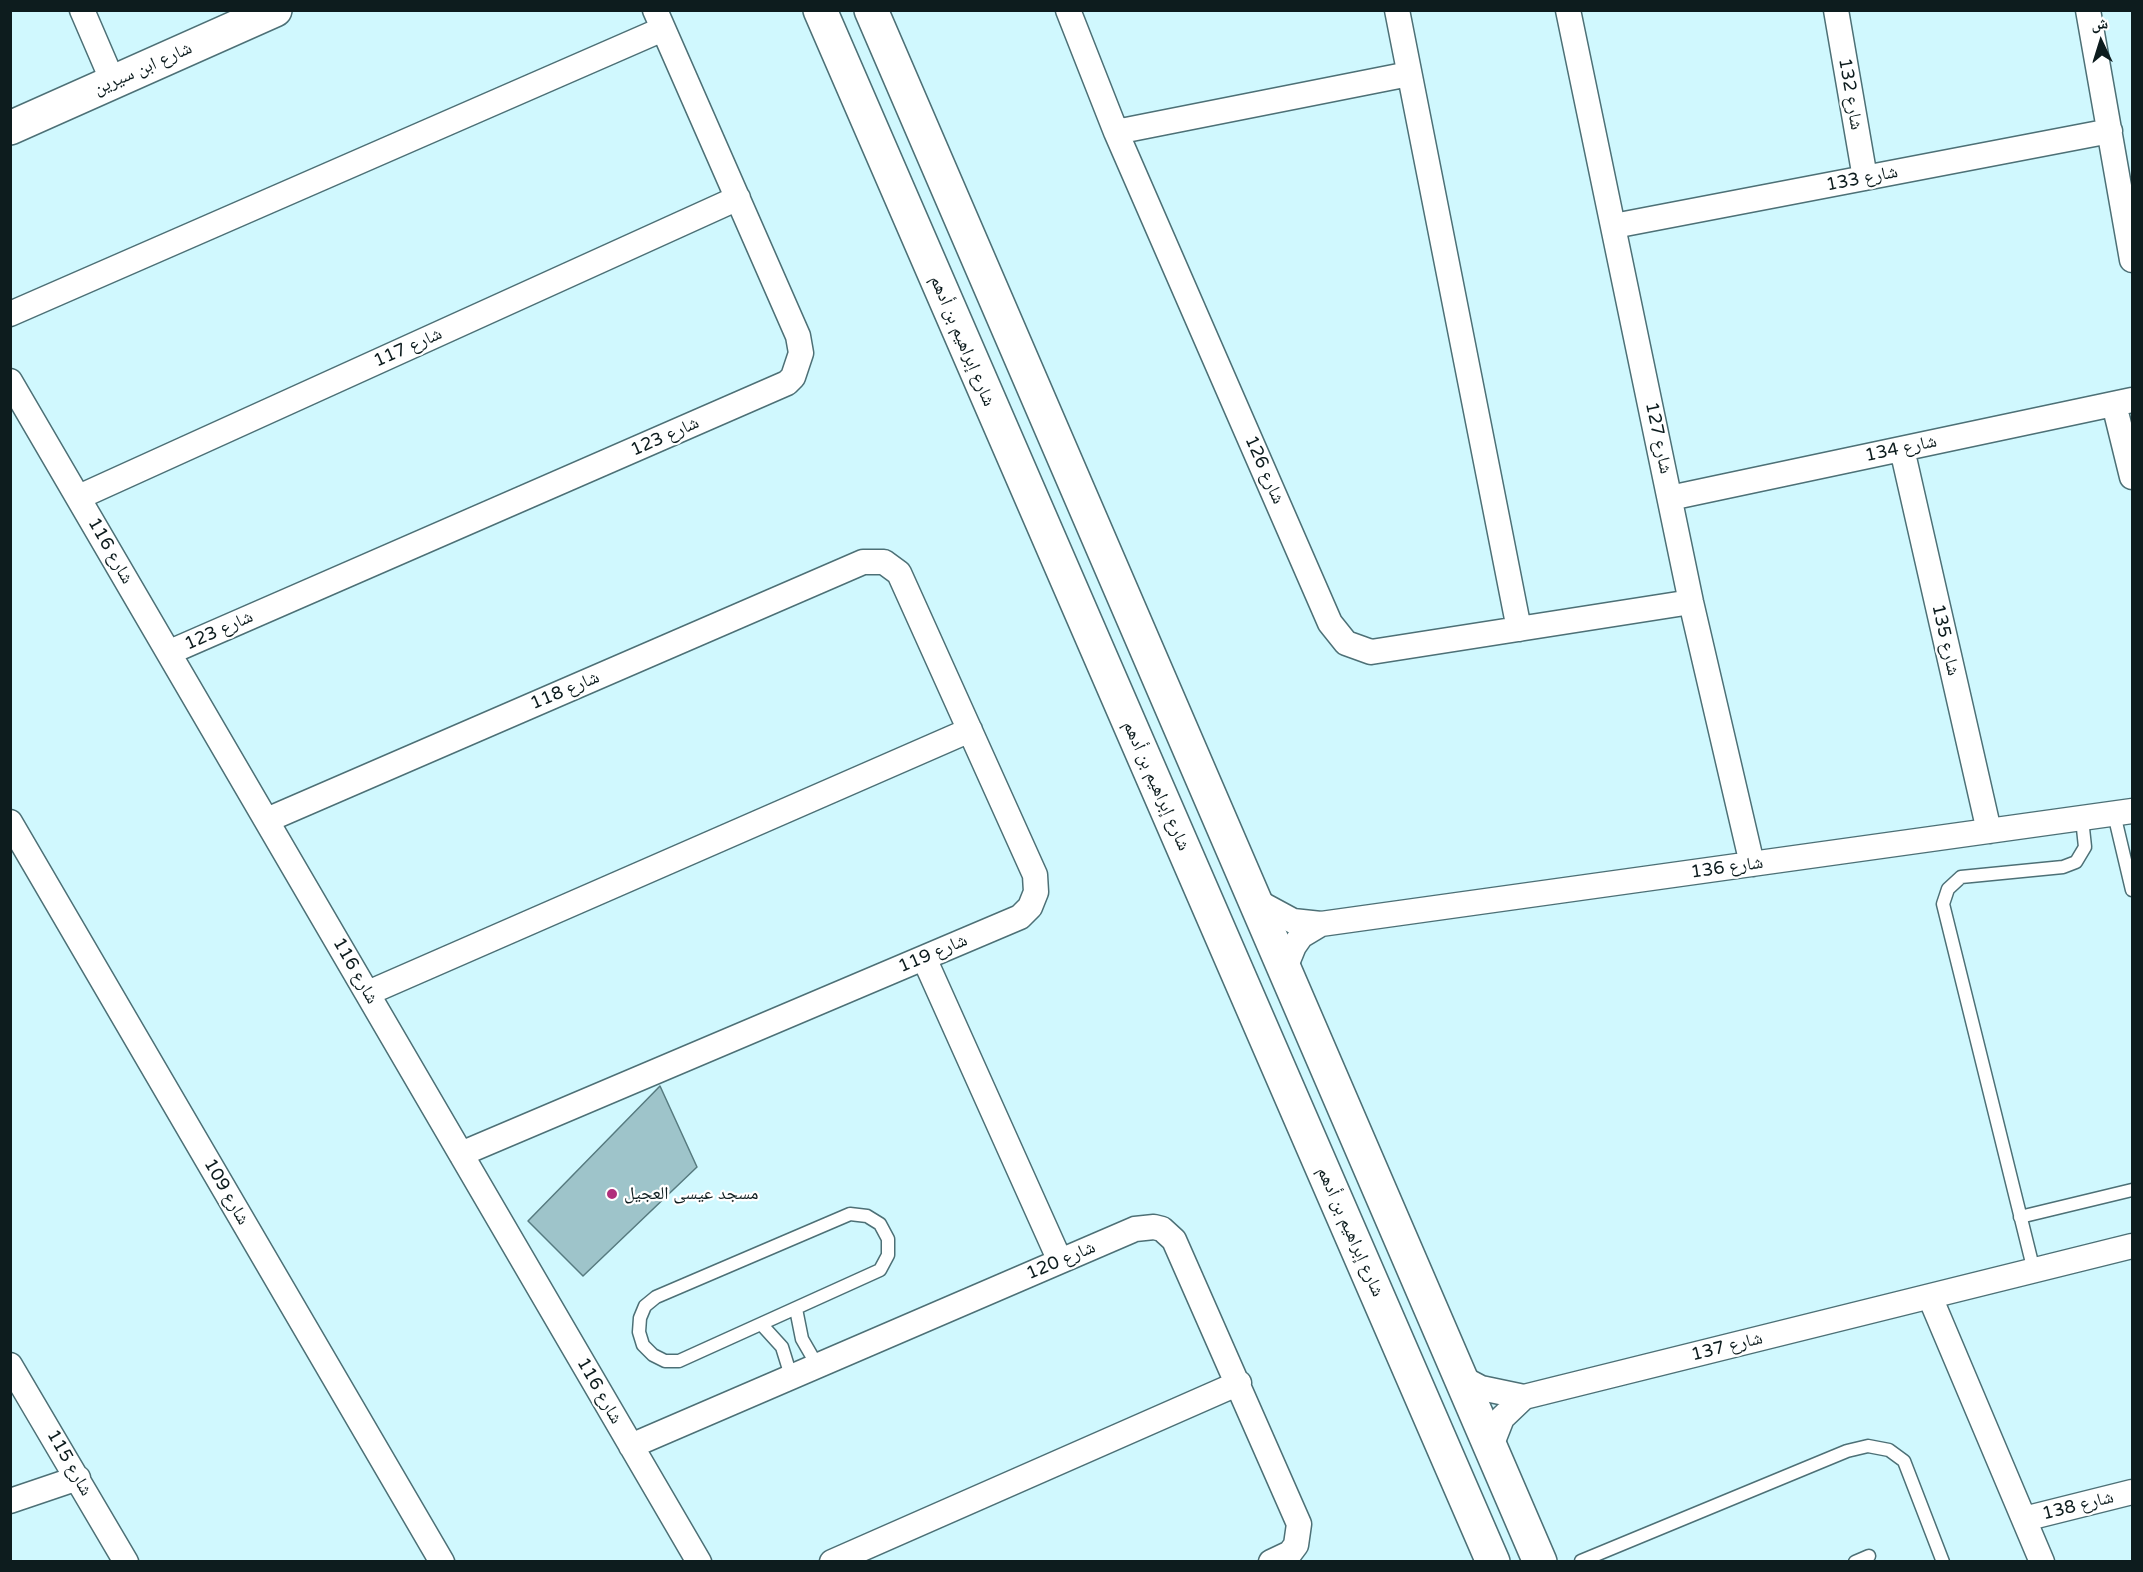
<!DOCTYPE html>
<html>
<head>
<meta charset="utf-8">
<style>
  body { margin:0 }
  #map { position:relative; width:2143px; height:1572px; overflow:hidden; background:#d0f8fe; font-family:"Varela Round","Noto Naskh Arabic",sans-serif }
  canvas { display:block }
  .frame { position:absolute; inset:0; border:12px solid #0d1c1e; pointer-events:none }
  .north { position:absolute; left:2071px; top:12px; width:60px; height:60px; -webkit-text-stroke:4px #fff; paint-order:stroke; rotate:356deg; font-size:16px; font-weight:700; line-height:24px; text-align:center; color:#0d1c1e }
  .north::after { content:''; display:block; margin:auto; width:21px; height:27px; background:#0d1c1e; clip-path:polygon(50% 0,100% 100%,50% 72%,0 100%) }
</style>
</head>
<body>
<div id="map">
<canvas width="2143" height="1572"></canvas>
<div class="frame"></div>
<div class="north">ش</div>
</div>
<script>
const context = document.querySelector('canvas').getContext('2d');
context.lineJoin = 'round';
function fillPath(path, color) { context.fillStyle = color; context.fill(path, 'evenodd'); }
const toPath = rows => new Path2D(rows.map(r => 'M' + r).join(''));
function trace(path, color, width, dash) { context.strokeStyle = color; context.lineWidth = width; context.lineCap = dash ? 'butt' : 'round'; context.setLineDash(dash || []); context.stroke(path); }
function drawText(font, color, halo, rows, align = 'center') {
  context.font = font + ' "Varela Round","Noto Naskh Arabic",sans-serif'; context.lineWidth = 4.5; context.setLineDash([]); context.textBaseline = 'middle'; context.strokeStyle = halo; context.fillStyle = color; for (const [text, x, y, turn = 0] of rows) {
    context.save(); context.translate(x, y); context.rotate((+turn || 0) * Math.PI / 180); context.textAlign = isNaN(turn) ? turn : align; if (halo) context.strokeText(text, 0, 0); context.fillText(text, 0, 0); context.restore();
  }
}
const building = toPath([
  [660,1086,697,1167,583,1276,528,1221,660,1086]
]);
const lane = toPath([
  [2114,814,2132,890],
  [850,1214,867,1216,880,1224,888,1239,888,1255,880,1270,679,1361,665,1361,653,1355,643,1345,639,1332,640,1318,645,1306,656,1297,850,1214],
  [2020,1217,2132,1190],
  [2034,1271,1943,904,1948,889,1961,877,2063,867,2076,862,2085,847,2082,819],
  [796,1309,802,1339,817,1365],
  [762,1325,782,1347,791,1376],
  [1581,1561,1847,1451,1868,1446,1889,1450,1904,1461,1943,1562],
  [1855,1562,1869,1556]
]);
const street = toPath([
  [82,10,113,82],
  [1068,10,1116,132,1330,623,1346,643,1371,652,1691,602],
  [1397,10,1519,629],
  [1568,10,1691,602,1752,864],
  [1836,10,1865,178],
  [2088,10,2132,260],
  [1116,132,1409,74],
  [1614,226,2110,131],
  [10,314,663,29],
  [10,381,699,1562],
  [2114,404,2132,477],
  [1902,449,1989,831],
  [79,497,738,198],
  [1670,498,2132,400],
  [170,652,787,383,793,377,801,353,798,336,655,10],
  [267,820,863,562,884,562,899,573,1035,875,1036,892,1030,907,1020,917,461,1154],
  [10,822,442,1562],
  [1256,901,1293,921,1321,924,2132,811],
  [924,958,1060,1261],
  [1285,968,1294,946,1301,936,1321,924],
  [368,993,970,730],
  [1930,1297,2042,1562],
  [10,1365,126,1562],
  [1462,1378,1481,1388,1524,1397,2132,1246],
  [631,1446,1135,1229,1154,1227,1162,1229,1174,1240,1299,1524,1296,1545,1290,1553,1271,1562],
  [1491,1446,1502,1418,1524,1397],
  [10,1501,78,1478],
  [2024,1519,2132,1492],
  [832,1562,1239,1383]
]);
const secondary = toPath([
  [820,10,1493,1562],
  [871,10,1540,1562],
  [10,128,275,10]
]);
const markers = [
  [612,1194,6,"#b02f7b"]
];
const streetNames = [
  ["شارع ابن سيرين",143,69,-24],
  ["شارع 132",1850,94,80],
  ["شارع 133",1862,179,-11],
  ["شارع إبراهيم بن أدهم",962,341,67],
  ["شارع 117",408,348,-24],
  ["شارع 123",665,437,-24],
  ["شارع 127",1658,438,78],
  ["شارع 134",1901,449,-12],
  ["شارع 126",1264,470,66],
  ["شارع 116",110,551,60],
  ["شارع 123",219,631,-24],
  ["شارع 135",1945,640,77],
  ["شارع 118",565,691,-23],
  ["شارع إبراهيم بن أدهم",1156,786,66],
  ["شارع 136",1727,868,-8],
  ["شارع 119",933,954,-23],
  ["شارع 116",355,971,60],
  ["شارع 109",226,1192,60],
  ["شارع إبراهيم بن أدهم",1350,1232,66],
  ["شارع 120",1061,1261,-23],
  ["شارع 137",1727,1347,-14],
  ["شارع 116",599,1391,60],
  ["شارع 115",69,1463,60],
  ["شارع 138",2078,1506,-14]
];
const poiNames = [
  ["مسجد عيسى العجيل",624,1194]
];
fillPath(building, '#9ec4ca');
trace(building, '#567a7f', 1.5);
trace(lane, '#4d7076', 15);
trace(street, '#4d7076', 27);
trace(secondary, '#4d7076', 36);
trace(lane, '#fff', 12);
trace(street, '#fff', 24);
trace(secondary, '#fff', 33);
for (const [x, y, r, color] of markers) { const dot = new Path2D(); dot.arc(x, y, r, 0, 2 * Math.PI); context.fillStyle = color; context.fill(dot); trace(dot, '#fff', 2); }
drawText('18px', '#0d1c1e', '#fff', streetNames);
drawText('18px', '#0d1c1e', '#fff', poiNames, 'left');
</script>
</body>
</html>
